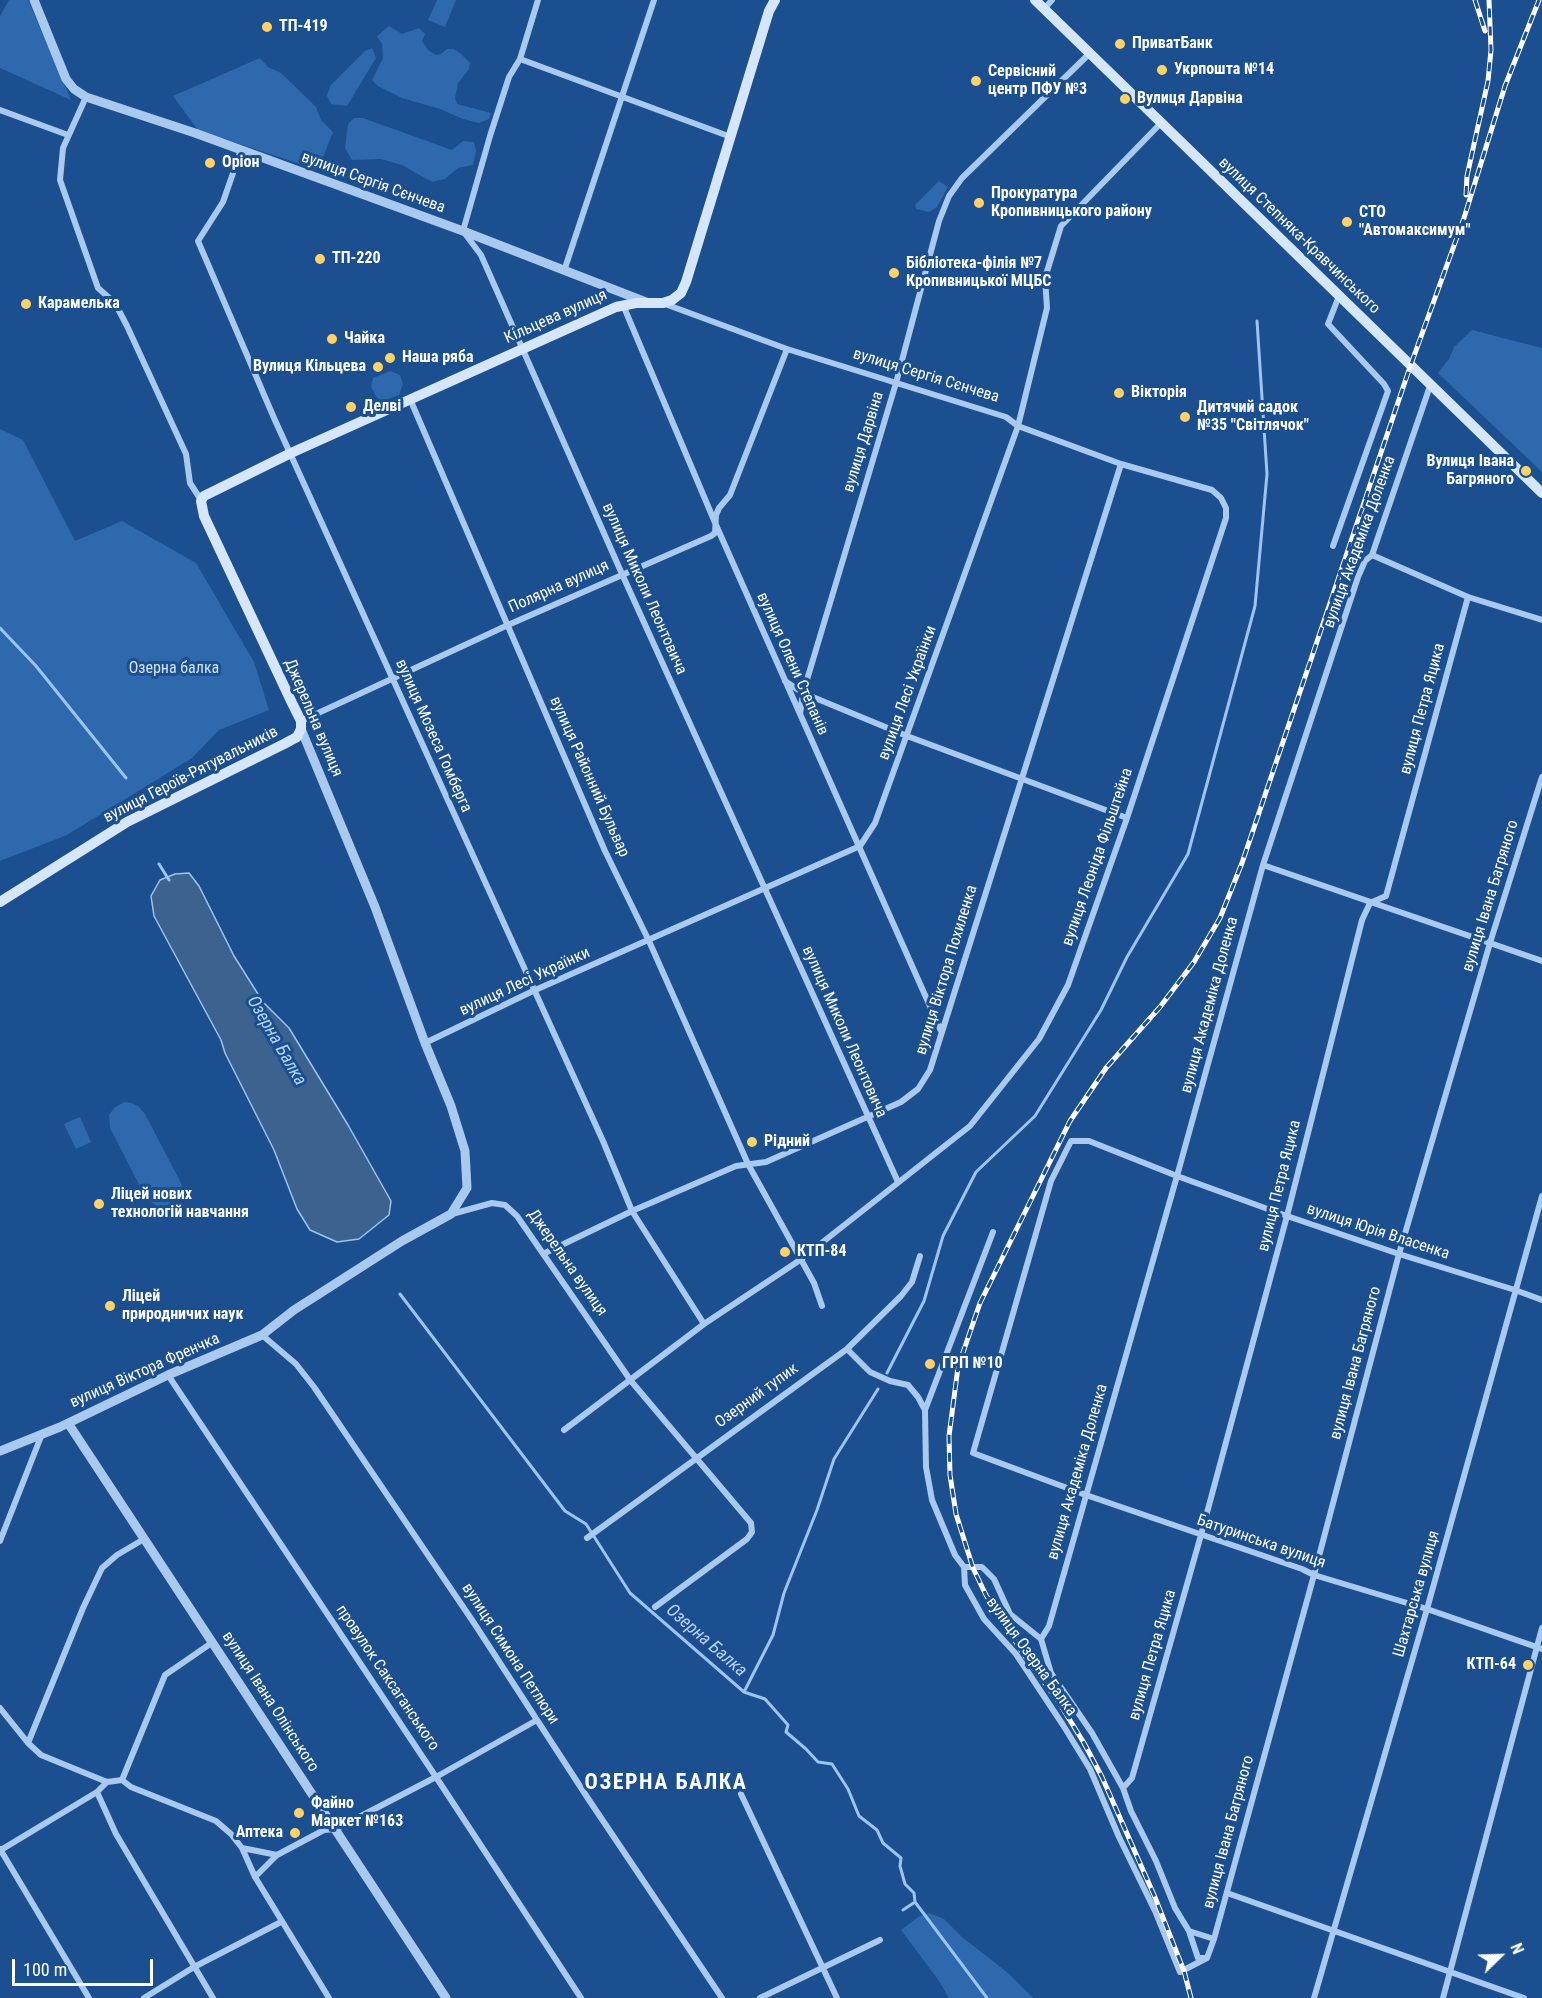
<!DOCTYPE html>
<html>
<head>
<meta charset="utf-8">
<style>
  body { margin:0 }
  #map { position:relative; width:1542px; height:1998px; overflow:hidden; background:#1b4f8f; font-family:"Roboto Condensed",sans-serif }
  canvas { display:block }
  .north { position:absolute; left:1470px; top:1926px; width:60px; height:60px; -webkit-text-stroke:4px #1b4f8f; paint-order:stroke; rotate:67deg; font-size:16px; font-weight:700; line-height:24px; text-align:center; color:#fff }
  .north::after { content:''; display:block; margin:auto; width:21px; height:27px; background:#fff; clip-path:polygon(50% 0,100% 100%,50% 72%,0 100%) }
  .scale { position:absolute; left:12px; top:1959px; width:141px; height:27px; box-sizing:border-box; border:3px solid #fff; border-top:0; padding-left:8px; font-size:18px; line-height:21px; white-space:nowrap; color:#fff; -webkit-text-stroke:4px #1b4f8f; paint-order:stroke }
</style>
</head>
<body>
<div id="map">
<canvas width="1542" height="1998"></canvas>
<div class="north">N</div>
<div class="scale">100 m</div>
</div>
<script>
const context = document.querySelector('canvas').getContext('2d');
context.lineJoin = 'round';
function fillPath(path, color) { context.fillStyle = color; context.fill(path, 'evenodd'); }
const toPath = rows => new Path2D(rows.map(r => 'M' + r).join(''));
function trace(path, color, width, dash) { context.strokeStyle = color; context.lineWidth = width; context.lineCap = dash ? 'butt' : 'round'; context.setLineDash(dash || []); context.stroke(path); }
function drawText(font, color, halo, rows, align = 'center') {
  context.font = font + ' "Roboto Condensed",sans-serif'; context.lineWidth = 6; context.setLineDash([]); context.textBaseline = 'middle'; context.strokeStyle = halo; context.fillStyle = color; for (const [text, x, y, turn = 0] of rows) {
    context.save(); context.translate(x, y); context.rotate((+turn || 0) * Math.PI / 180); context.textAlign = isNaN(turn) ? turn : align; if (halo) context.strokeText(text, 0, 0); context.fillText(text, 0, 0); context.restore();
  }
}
const green = toPath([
  [9,0,28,0,71,100,0,68,0,16],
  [437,0,456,0,445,27,428,20],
  [389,26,402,34,419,28,425,34,422,41,428,50,436,55,441,54,447,49,454,49,461,54,470,63,469,69,458,83,455,98,457,104,491,113,489,119,479,123,463,119,440,109,402,98,378,86,372,80,383,58,382,44,377,36],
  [372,48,376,58,347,106,331,104,327,96,330,86,365,51],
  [260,58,268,67,281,73,316,107,321,120,333,132,318,170,198,130,173,96],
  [354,118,363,118,452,150,463,141,474,142,476,151,473,165,458,168,445,179,432,182,402,165,381,159,352,160,345,148,348,124],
  [939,181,948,187,937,207,929,212,916,209,915,205],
  [1472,330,1542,348,1542,472,1438,373,1449,359,1454,347],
  [390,371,400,375,403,384,399,395,384,401,377,398,371,387,373,378],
  [0,429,23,440,75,541,122,521,196,563,254,662,269,710,219,730,192,758,67,835,0,861],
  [124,1102,131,1103,138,1106,145,1114,182,1185,180,1195,175,1202,167,1206,157,1206,146,1198,110,1128,109,1115,114,1108],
  [80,1117,91,1142,76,1149,64,1124],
  [929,1913,944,1919,962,1937,1008,1973,1033,1998,949,1998,939,1981,901,1930,918,1917]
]);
const water = toPath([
  [189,873,199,886,234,956,263,1002,289,1028,348,1125,391,1201,389,1215,359,1239,337,1242,310,1230,297,1209,274,1150,225,1053,221,1040,154,916,151,896,160,880,175,874,189,873]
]);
const stream = toPath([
  [0,628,36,666,126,778],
  [159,864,169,880],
  [400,1294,565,1511,586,1524,630,1593,744,1692,765,1699,788,1725,786,1732,806,1749,818,1762,832,1764,848,1789,859,1816,877,1830,883,1843,901,1858,900,1866,905,1884,914,1893,915,1902,987,1998],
  [887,1373,924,1301,943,1236,976,1172,1035,1116,1101,1010,1127,957,1188,854,1255,606,1267,474,1257,321],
  [744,1692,773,1635,784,1593,817,1510,834,1459,878,1389],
  [903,1910,915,1902]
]);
const minor = toPath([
  [538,0,520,59,509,77,490,136,463,231,481,255,622,574,898,1182],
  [1044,9,1052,0],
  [520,59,731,137],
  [86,97,63,148,60,180,98,288,115,303,127,326,186,454,190,483,201,500],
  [0,110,68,135],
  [241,150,223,202,198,241,274,418,603,1141,632,1211,704,1324],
  [564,271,654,0],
  [623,305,716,525,941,1031],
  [410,399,605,851,649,941,748,1164,814,1283,822,1306],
  [1333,546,1388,391,1384,384,1328,324,1339,296],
  [1372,555,1468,597,1542,620],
  [785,681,803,693,907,736,1127,818],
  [800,714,803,693,896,383,939,221,949,196,962,178,1089,54],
  [301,721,508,625,711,536,715,533,716,515,719,508,730,495,787,349],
  [1263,865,1542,961],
  [425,1043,533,991,860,846,875,823,1018,426,1047,308,1045,278,1061,226,1161,123],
  [452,1214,492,1203,505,1205,517,1216,631,1381,751,1523,752,1532,747,1539,655,1607],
  [543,1254,632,1211,736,1166,766,1162,901,1102,918,1089,930,1070,1121,464],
  [1542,1300,1515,1290,1399,1254,1287,1216,1177,1176,1089,1141,1071,1141,1051,1181,973,1453,1086,1495,1302,1569,1314,1575,1427,1609,1542,1649],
  [262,1335,296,1364,314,1387,474,1623,589,1800,722,1998],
  [847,1349,870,1372,890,1381,908,1385,918,1397,925,1410,926,1467,932,1500,955,1555,964,1567,965,1585,984,1619,1016,1654,1063,1725,1090,1769,1119,1837,1156,1913,1180,1972,1207,1958],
  [168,1375,436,1777,581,1998],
  [925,1410,993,1232],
  [564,1430,704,1324,800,1260,970,1126,1039,1039,1068,985,1127,818,1226,518,1226,508,1221,498,1212,490,1121,464,1018,426,1006,417,787,349,665,304],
  [587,1538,847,1349,901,1296,912,1282,920,1256],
  [0,1541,42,1434],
  [964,1567,982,1567,994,1579,1010,1614,1041,1639,1051,1673,1092,1733,1123,1788,1131,1811,1156,1861,1175,1908,1189,1931,1198,1958,1206,1958],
  [1041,1639,1049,1626,1177,1176,1263,865,1358,577,1365,561,1372,555,1430,386],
  [0,1708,28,1743,41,1755,107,1782,122,1780,131,1787,216,1821,231,1834,242,1848,255,1877,329,1998],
  [28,1743,83,1608,102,1568,117,1555,144,1539],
  [122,1780,165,1675,213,1642],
  [1123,1788,1132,1778,1201,1535,1287,1216,1362,920,1370,903,1386,896,1468,597],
  [97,1792,116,1834,213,1998],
  [741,1794,837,1998],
  [242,1848,277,1855],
  [0,1849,89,1998],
  [1,1850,97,1792,107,1782],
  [255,1877,277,1855,324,1830,336,1829,436,1777,537,1720],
  [1227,1893,1524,1998],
  [1189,1931,1214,1939],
  [1207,1958,1214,1939,1314,1575,1399,1254,1490,943,1542,777],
  [144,1998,194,1967,281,1922],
  [760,1998,880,1940],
  [1314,1998,1427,1609,1542,1196],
  [1443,1998,1542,1628]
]);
const tertiary = toPath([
  [34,0,66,79,74,89,86,97,195,133,463,231,646,302],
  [68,1423,446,1998],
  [0,1451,60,1427,168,1375,262,1335,294,1310,402,1241,451,1214,467,1188,465,1151,451,1106,425,1043,375,907,301,729]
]);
const secondary = toPath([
  [1035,0,1542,493],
  [0,902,127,822,284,744,297,737,301,729,301,721,292,703,204,516,201,501,204,496,291,453,616,307,636,303,663,303,672,300,681,293,686,282,769,11,775,0]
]);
const rail = toPath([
  [1475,0,1485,31],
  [1466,195,1467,176,1488,81,1491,50,1489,0],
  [1191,1998,1184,1971,1154,1895,1102,1777,1084,1743,1058,1701,1022,1652,986,1595,973,1568,956,1514,950,1475,949,1436,958,1367,980,1303,1070,1121,1106,1068,1160,1007,1194,962,1220,918,1242,863,1410,367,1464,218,1505,86,1539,0]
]);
const markers = [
  [267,27,6,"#ffd166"],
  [1120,44,6,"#ffd166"],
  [1162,70,6,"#ffd166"],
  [976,81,6,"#ffd166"],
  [1125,99,6,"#ffd166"],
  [210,163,6,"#ffd166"],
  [979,203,6,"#ffd166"],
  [1347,222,6,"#ffd166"],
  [320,259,6,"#ffd166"],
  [894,273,6,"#ffd166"],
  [26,304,6,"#ffd166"],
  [332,339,6,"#ffd166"],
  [390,358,6,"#ffd166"],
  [378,367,6,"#ffd166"],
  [1119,393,6,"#ffd166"],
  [351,407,6,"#ffd166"],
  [1185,417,6,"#ffd166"],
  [1526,471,6,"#ffd166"],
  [752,1142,6,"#ffd166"],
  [99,1204,6,"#ffd166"],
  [785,1252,6,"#ffd166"],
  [110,1306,6,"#ffd166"],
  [930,1364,6,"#ffd166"],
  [1528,1665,6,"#ffd166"],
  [299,1813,6,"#ffd166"],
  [295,1833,6,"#ffd166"]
];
const poiNames = [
  ["ТП-419",279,27],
  ["ПриватБанк",1132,44],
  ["Укрпошта №14",1174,70],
  ["Сервісний",988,72],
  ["центр ПФУ №3",988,90],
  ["Вулиця Дарвіна",1137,99],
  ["Оріон",222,163],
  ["Прокуратура",991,194],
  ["Кропивницького району",991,212],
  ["СТО",1359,213],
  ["\"Автомаксимум\"",1359,231],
  ["ТП-220",332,259],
  ["Бібліотека-філія №7",906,264],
  ["Кропивницької МЦБС",906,282],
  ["Карамелька",38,304],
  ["Чайка",344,339],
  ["Наша ряба",402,358],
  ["Вулиця Кільцева",366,367,"right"],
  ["Вікторія",1131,393],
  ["Делві",363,407],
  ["Дитячий садок",1197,408],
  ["№35 \"Світлячок\"",1197,426],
  ["Вулиця Івана",1514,462,"right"],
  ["Багряного",1514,480,"right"],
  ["Рідний",764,1142],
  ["Ліцей нових",111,1195],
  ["технологій навчання",111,1213],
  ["КТП-84",797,1252],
  ["Ліцей",122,1297],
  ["природничих наук",122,1315],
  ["ГРП №10",942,1364],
  ["КТП-64",1516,1665,"right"],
  ["Файно",311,1804],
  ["Маркет №163",311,1822],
  ["Аптека",283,1833,"right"]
];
const streetNames = [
  ["вулиця Сергія Сєнчева",373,183,20],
  ["вулиця Степняка-Кравчинського",1299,236,44],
  ["Кільцева вулиця",556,317,-24],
  ["вулиця Сергія Сєнчева",926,376,17],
  ["вулиця Дарвіна",864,442,-73],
  ["вулиця Академіка Доленка",1360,542,-70],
  ["Полярна вулиця",559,587,-24],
  ["вулиця Миколи Леонтовича",644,589,66],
  ["вулиця Олени Степанів",792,664,66],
  ["вулиця Лесі Українки",908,693,-70],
  ["вулиця Петра Яцика",1423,709,-75],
  ["Джерельна вулиця",313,718,67],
  ["вулиця Мозеса Гомберга",433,736,66],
  ["вулиця Героїв-Рятувальників",191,775,-27],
  ["вулиця Районний Бульвар",589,777,66],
  ["вулиця Леоніда Фільштейна",1098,857,-71],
  ["вулиця Івана Багряного",1491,896,-73],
  ["вулиця Віктора Похиленка",947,970,-73],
  ["вулиця Лесі Українки",525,982,-25],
  ["вулиця Академіка Доленка",1210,1005,-75],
  ["вулиця Миколи Леонтовича",844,1032,66],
  ["вулиця Петра Яцика",1280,1186,-76],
  ["вулиця Юрія Власенка",1378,1232,18],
  ["Джерельна вулиця",567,1263,55],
  ["вулиця Івана Багряного",1356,1363,-75],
  ["вулиця Віктора Френчка",145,1371,-24],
  ["Озерний тупик",757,1396,-36],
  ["вулиця Академіка Доленка",1078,1472,-74],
  ["Батуринська вулиця",1261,1542,19],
  ["Шахтарська вулиця",1417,1594,-74],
  ["вулиця Симона Петлюри",510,1654,57],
  ["вулиця Петра Яцика",1153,1655,-74],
  ["вулиця Озерна Балка",1031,1657,54],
  ["провулок Саксаганського",387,1678,56],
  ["вулиця Івана Олінського",270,1702,57],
  ["вулиця Івана Багряного",1229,1832,-75]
];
const parkNames = [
  ["Озерна балка",174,669]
];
const waterNames = [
  ["Озерна Балка",276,1041,60],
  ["Озерна Балка",706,1641,41]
];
const districtNames = [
  ["ОЗЕРНА БАЛКА",666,1783]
];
fillPath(green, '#2e69ad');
fillPath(water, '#3c6290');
trace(water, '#9cc4f0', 1.5);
trace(stream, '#9cc4f0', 3);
trace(minor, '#a9c9ee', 6);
trace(tertiary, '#a9c9ee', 9);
trace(secondary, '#d6e6fa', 10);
trace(rail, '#fff', 5);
trace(rail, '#1b4f8f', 3, [9]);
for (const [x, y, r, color] of markers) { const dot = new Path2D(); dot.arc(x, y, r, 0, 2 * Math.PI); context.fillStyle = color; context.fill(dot); trace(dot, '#1b4f8f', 2); }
drawText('bold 16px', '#fff', '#1b4f8f', poiNames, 'left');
drawText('16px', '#fff', '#1b4f8f', streetNames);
drawText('16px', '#cfe3fa', '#1b4f8f', parkNames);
drawText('italic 18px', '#b5d3f5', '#1b4f8f', waterNames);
context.letterSpacing = '1.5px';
drawText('bold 22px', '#fff', '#1b4f8f', districtNames);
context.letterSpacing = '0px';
</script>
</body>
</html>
